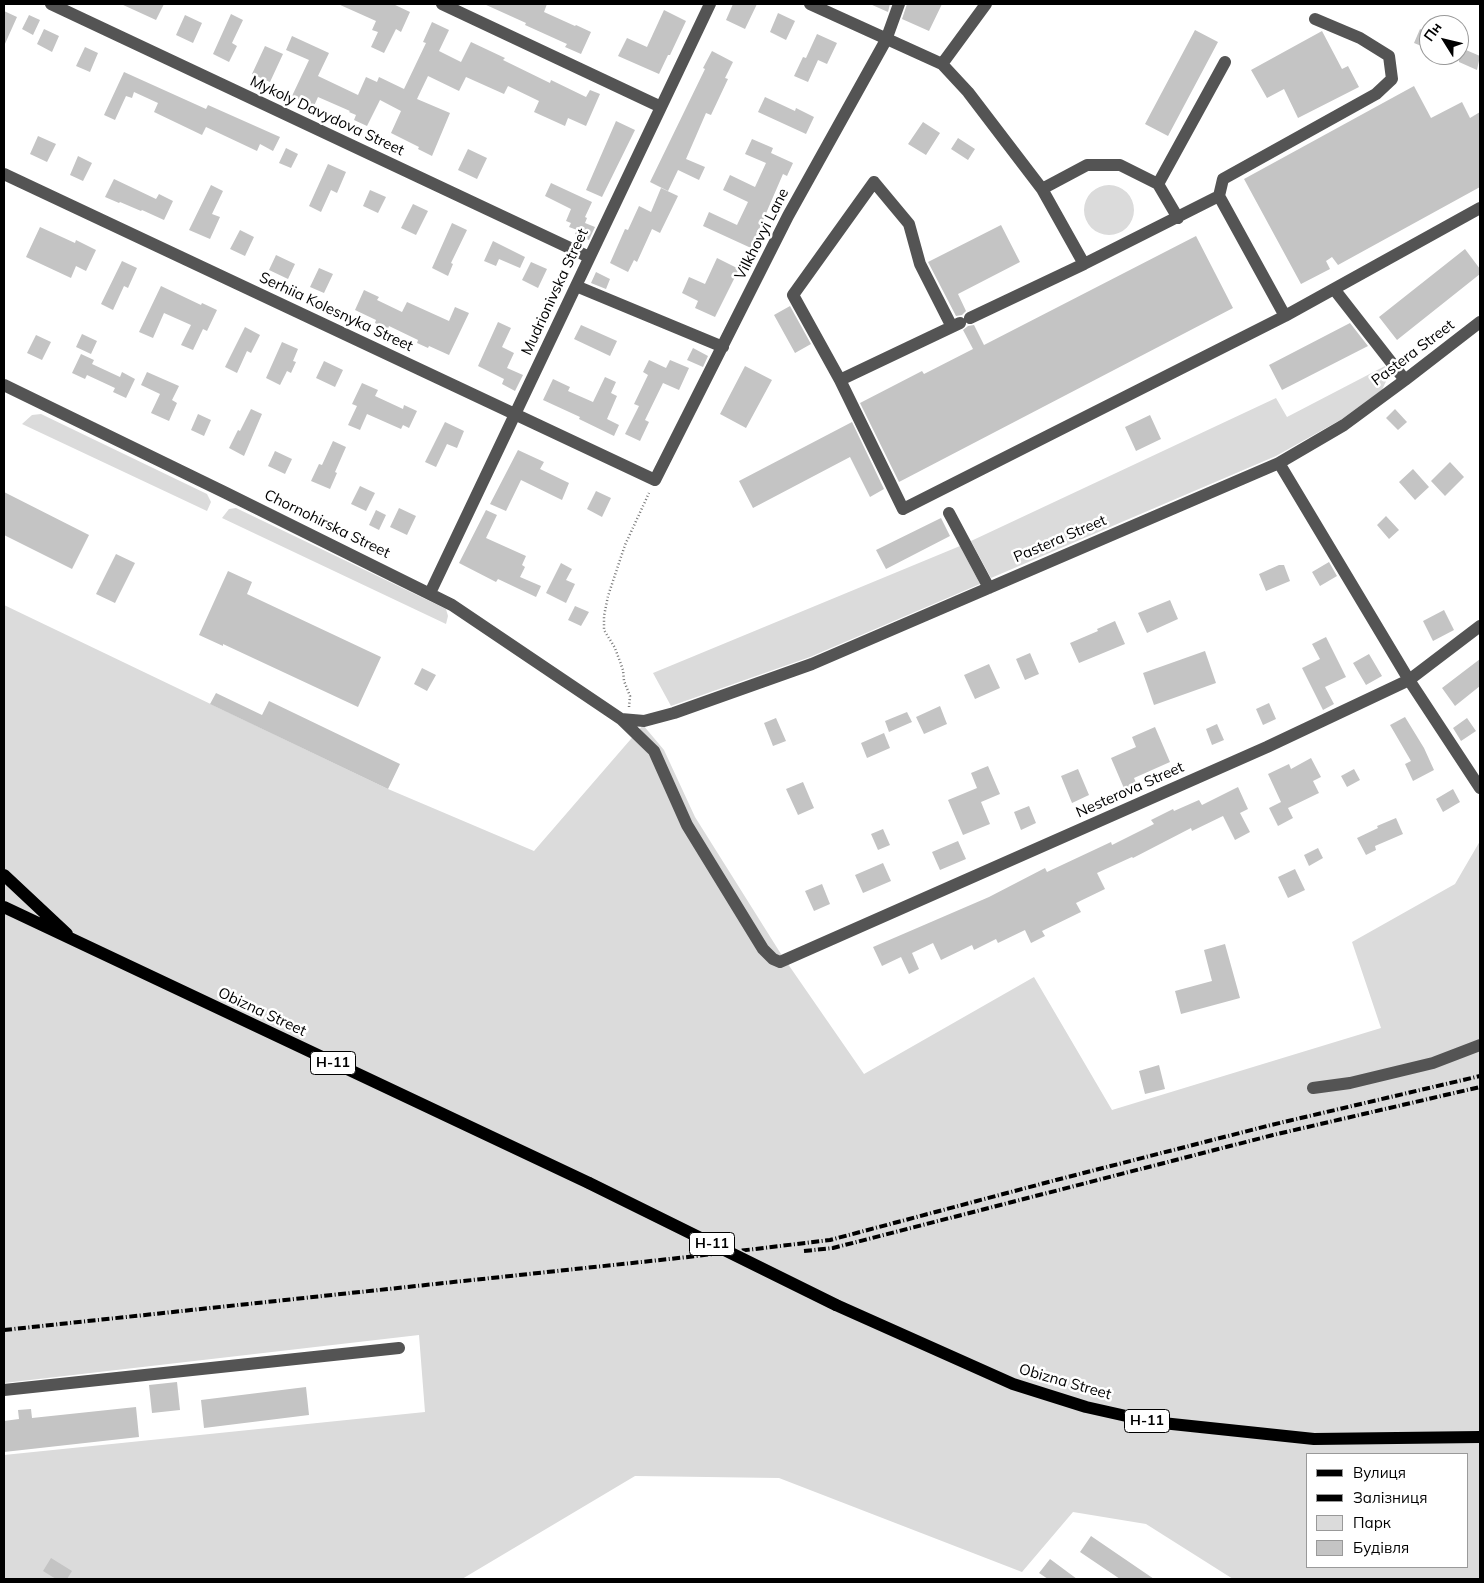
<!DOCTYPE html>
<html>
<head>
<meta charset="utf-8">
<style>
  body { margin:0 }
  #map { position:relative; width:1484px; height:1583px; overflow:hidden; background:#fff; font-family:Mulish,sans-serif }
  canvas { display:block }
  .frame { position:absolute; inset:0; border:5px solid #000; pointer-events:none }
  .legend { position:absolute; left:1306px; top:1453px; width:162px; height:115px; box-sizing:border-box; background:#fff; border:1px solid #999; margin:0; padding:6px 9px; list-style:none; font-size:15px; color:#000 }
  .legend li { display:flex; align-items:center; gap:10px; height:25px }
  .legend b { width:25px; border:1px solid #999 }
  .north { position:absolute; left:1419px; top:15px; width:50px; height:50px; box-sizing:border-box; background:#fff; border:1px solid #999; border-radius:50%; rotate:306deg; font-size:14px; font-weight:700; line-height:20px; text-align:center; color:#000 }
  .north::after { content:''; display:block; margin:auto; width:18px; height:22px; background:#000; clip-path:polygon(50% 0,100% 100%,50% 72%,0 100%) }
</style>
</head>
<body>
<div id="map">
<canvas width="1484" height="1583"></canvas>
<div class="frame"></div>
<ul class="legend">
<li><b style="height:6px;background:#000"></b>Вулиця</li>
<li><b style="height:6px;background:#000"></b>Залізниця</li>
<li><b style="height:14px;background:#dbdbdb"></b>Парк</li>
<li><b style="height:14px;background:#c4c4c4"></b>Будівля</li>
</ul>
<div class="north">Пн</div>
</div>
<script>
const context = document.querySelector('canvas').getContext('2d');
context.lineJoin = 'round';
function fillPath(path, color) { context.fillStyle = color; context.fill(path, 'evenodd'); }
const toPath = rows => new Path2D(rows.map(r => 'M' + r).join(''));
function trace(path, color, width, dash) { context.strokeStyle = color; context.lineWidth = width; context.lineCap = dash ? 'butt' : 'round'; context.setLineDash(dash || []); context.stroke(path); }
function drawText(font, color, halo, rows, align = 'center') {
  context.font = font + ' Mulish,sans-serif'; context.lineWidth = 5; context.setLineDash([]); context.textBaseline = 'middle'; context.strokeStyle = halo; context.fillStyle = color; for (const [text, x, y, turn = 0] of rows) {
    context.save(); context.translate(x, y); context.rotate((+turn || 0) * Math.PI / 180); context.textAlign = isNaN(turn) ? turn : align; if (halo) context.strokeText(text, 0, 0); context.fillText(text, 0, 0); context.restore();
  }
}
const green = toPath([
  '1084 210a25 25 0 1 1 50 0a25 25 0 1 1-50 0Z',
  [1385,366,1388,377,1382,390,1342,419,1276,456,991,578,971,541,1276,398,1287,417],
  [41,414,207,494,211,502,207,511,22,424,32,415],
  [236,508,446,609,448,616,446,624,222,518,229,509],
  [960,546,980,584,810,657,671,706,653,673],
  [4,605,388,789,534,851,643,725,664,750,695,817,781,954,864,1074,1034,977,1112,1110,1381,1028,1352,942,1455,884,1480,841,1480,1579,1233,1579,1146,1524,1073,1512,1022,1572,779,1478,635,1476,462,1579,4,1579,4,1455,425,1412,419,1335,4,1383],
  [1308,1454,1468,1454,1468,1567,1308,1567]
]);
const building = toPath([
  [121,4,164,4,156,20],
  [338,4,393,4,410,12,401,32,396,29,384,53,371,47,378,32,372,30,376,21],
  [484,4,547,4,544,12,575,26,576,25,591,32,581,54,565,47,567,44,525,25,526,23],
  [733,4,757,4,745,29,726,20],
  [870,4,890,4,888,12],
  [907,4,942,4,929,31,902,19],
  [664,10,686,21,670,55,668,55,659,74,618,56,627,38,647,47],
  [4,11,17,17,4,46],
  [778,13,795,21,786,40,770,32],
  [231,14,243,20,232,43,237,46,229,62,213,54],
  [29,15,40,20,33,35,22,29],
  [185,15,202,23,193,43,176,35],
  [432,22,449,30,439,51,461,62,471,42,505,58,503,60,550,83,551,80,586,97,590,90,600,94,586,126,568,118,565,126,534,112,539,101,508,86,504,94,466,77,459,91,428,76,417,99,450,113,432,156,418,149,419,147,391,133,401,111,380,100,367,126,354,120,356,115,349,112,350,111,318,97,314,106,292,96,309,60,286,50,292,36,329,53,318,76,358,95,366,77,377,82,379,77,404,89,426,43,423,42],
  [44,29,59,36,52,52,37,44],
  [1420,29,1429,33,1429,49,1414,43],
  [1195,30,1218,42,1168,136,1145,124],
  [1322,31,1342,69,1348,66,1359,87,1298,118,1284,89,1267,98,1251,70],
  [817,34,837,43,827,64,818,60,808,82,794,76,803,57,806,58],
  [265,46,283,54,270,82,252,74],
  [85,47,98,53,90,72,76,66],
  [1459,47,1480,56,1477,70,1459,62],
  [712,51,733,62,725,78,728,79,711,115,706,113,686,159,705,167,699,180,678,170,668,191,650,182,705,69,703,68],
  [124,72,206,109,208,105,280,137,273,151,260,144,257,151,206,127,202,135,154,112,158,103,134,92,132,98,126,96,115,120,104,115],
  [1414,86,1431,118,1462,102,1470,118,1480,112,1480,187,1338,265,1332,257,1326,261,1330,269,1301,284,1244,179],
  [765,97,795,111,796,108,814,117,806,134,758,112],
  [616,121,635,130,602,197,586,190],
  [923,122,940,133,926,155,908,144],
  [38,136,56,144,47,162,30,154],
  [958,138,975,149,968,160,951,149],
  [752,139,773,148,771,153,793,163,787,176,783,174,751,248,703,226,709,212,737,225,748,202,723,190,730,175,755,187,766,163,745,154],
  [286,148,298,154,291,168,279,163],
  [468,149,487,158,477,179,458,170],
  [78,156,92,163,83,181,70,175],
  [328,164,346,172,337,193,331,190,321,212,309,206],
  [114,179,156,199,159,194,173,201,164,220,142,210,141,211,120,202,119,203,105,197],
  [551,183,592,202,585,217,587,218,585,223,595,227,589,240,575,234,577,230,569,227,571,223,566,221,571,209,545,196],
  [211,185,223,191,212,214,220,217,210,239,189,230],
  [661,188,678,196,660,233,652,229,637,262,634,260,628,272,610,263,625,229,628,230,639,206,651,212],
  [370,190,386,197,378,213,363,206],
  [413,204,428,211,416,235,401,228],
  [452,223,467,230,451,263,453,264,448,276,432,268],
  [1001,225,1020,262,958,294,966,311,962,315,956,316,928,262],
  [40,227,75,243,76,240,96,250,86,271,76,266,71,278,26,257],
  [240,230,254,237,245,256,230,249],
  [1196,236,1233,308,899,482,860,403,922,371,924,374,973,349,963,330,968,326,974,325,984,345],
  [493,241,525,257,520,268,499,259,496,266,484,261],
  [1465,249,1480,269,1480,274,1397,340,1379,317],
  [276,255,295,264,288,279,269,270],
  [717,258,739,269,715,317,695,308,698,301,682,293,689,277,705,284],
  [122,261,137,268,128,288,124,286,113,310,101,304],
  [531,262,547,269,538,288,522,280],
  [319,268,333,274,324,293,310,287],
  [596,272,610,279,606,289,591,283],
  [161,286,201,305,202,303,217,310,207,331,203,329,193,350,181,345,191,325,164,313,153,338,139,332],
  [364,290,379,297,377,300,402,312,407,302,449,321,455,307,469,313,449,355,429,346,428,348,417,343,418,340,389,326,388,329,375,323,376,320,355,310],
  [790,306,811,344,795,353,774,315],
  [498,322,511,328,502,347,514,353,507,368,523,375,515,391,502,384,504,379,478,366],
  [1350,323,1368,346,1282,390,1269,365],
  [581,325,617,341,610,356,574,339],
  [245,327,260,335,251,353,247,351,237,373,225,367],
  [82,334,97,341,91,354,76,347],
  [36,335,51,342,42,360,27,353],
  [282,342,298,349,293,361,296,362,291,373,287,371,280,385,266,378],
  [693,348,708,356,703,367,687,360],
  [81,354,94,360,92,364,120,377,122,372,135,379,126,398,113,392,115,388,87,375,85,379,72,373],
  [649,360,666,368,670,360,689,368,679,390,663,383,645,420,649,422,640,441,625,434,639,406,634,404,648,375,643,372],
  [324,361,343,370,335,387,316,378],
  [745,366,772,380,746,428,720,414],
  [147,372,179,386,172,400,177,403,169,421,151,413,160,394,141,385],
  [605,377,616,382,611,393,617,396,607,419,619,425,614,436,579,419,580,417,543,400,553,379,570,387,568,391,593,402],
  [362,383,378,390,375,396,403,409,404,405,417,411,409,428,403,425,401,429,367,414,360,430,348,425,357,406,352,404],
  [251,409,262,414,244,456,229,448,238,430,240,431],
  [1395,409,1407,422,1398,430,1386,418],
  [198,414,211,420,204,436,191,430],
  [1150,415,1161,439,1136,451,1125,427],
  [445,422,464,431,457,448,447,444,436,467,425,462],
  [852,422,884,489,870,497,850,457,753,508,739,481],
  [333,441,346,447,335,472,337,473,330,489,311,481,319,464,322,465],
  [518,450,544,462,540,469,569,483,562,500,521,480,506,511,490,504],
  [275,451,292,459,285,474,268,466],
  [1450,462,1464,477,1445,496,1431,481],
  [1413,469,1429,487,1415,500,1399,482],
  [360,486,375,493,366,511,351,504],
  [596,491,611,498,602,517,587,509],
  [4,492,89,535,72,569,4,535],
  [399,508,416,516,407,535,390,527],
  [376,510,386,515,379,530,369,525],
  [486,510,497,515,486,538,526,556,522,565,525,567,520,577,541,586,536,597,498,579,496,582,459,563],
  [1386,516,1399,530,1389,539,1377,525],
  [941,518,950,536,886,569,876,550],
  [116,554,135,563,115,603,96,594],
  [1329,562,1337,576,1320,586,1312,572],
  [561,563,572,569,566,580,575,584,566,603,546,593],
  [1279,565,1284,565,1290,581,1266,591,1259,574],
  [228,571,252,582,247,594,381,657,358,707,223,644,223,646,199,635],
  [1170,600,1178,619,1147,633,1138,613],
  [575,606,589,612,581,626,568,620],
  [1444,610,1454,630,1433,641,1423,621],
  [1115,621,1125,644,1079,663,1070,643,1098,631,1097,629],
  [1326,637,1346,677,1325,687,1334,704,1323,710,1302,668,1320,659,1312,644],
  [1205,651,1216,683,1154,705,1143,673],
  [1030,653,1039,674,1025,680,1016,659],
  [1369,654,1382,676,1366,685,1353,663],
  [1480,659,1480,686,1455,706,1442,688],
  [989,664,1000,688,975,699,964,675],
  [422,668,436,675,427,691,414,684],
  [216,693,262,715,269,701,400,764,388,789,210,704],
  [1269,703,1276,719,1263,725,1256,709],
  [940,706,947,724,924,734,916,717],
  [907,712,912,722,889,732,885,721],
  [1405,717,1424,748,1434,770,1413,781,1405,764,1411,761,1390,725],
  [776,718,786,741,773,746,764,723],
  [1467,718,1476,731,1461,741,1453,728],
  [1217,724,1224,740,1212,745,1206,729],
  [1155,727,1170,762,1134,778,1138,787,1126,793,1111,758,1136,747,1132,737],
  [884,733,890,748,867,758,861,743],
  [1311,758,1321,777,1313,781,1319,793,1288,808,1293,818,1278,826,1269,808,1281,802,1268,774,1289,764,1291,769],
  [988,766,1000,794,981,802,990,824,963,835,948,800,977,788,971,773],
  [1078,769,1089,795,1072,803,1061,776],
  [1354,769,1360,780,1347,787,1341,776],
  [803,782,814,808,798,815,786,789],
  [1238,787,1248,809,1240,813,1250,832,1235,840,1223,816,1192,831,1191,828,1133,858,1132,857,1097,873,1105,889,1076,903,1081,912,1042,931,1045,936,1031,943,1025,930,998,943,996,939,974,950,972,945,941,960,933,943,912,953,919,969,909,974,901,957,882,966,873,947,989,897,1045,868,1047,872,1111,842,1112,845,1154,824,1151,820,1173,809,1174,811,1199,800,1202,805],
  [1453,789,1460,802,1443,812,1436,799],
  [1029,806,1036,823,1021,830,1014,812],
  [1396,818,1403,834,1375,846,1376,850,1366,855,1357,838,1378,828,1377,826],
  [883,829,890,845,878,850,871,834],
  [958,841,966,859,940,870,932,852],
  [1318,848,1323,858,1309,866,1304,855],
  [883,863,891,881,863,893,855,875],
  [1295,869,1305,890,1288,898,1278,877],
  [822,884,830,904,814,911,805,891],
  [1225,944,1240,998,1181,1014,1175,991,1212,981,1204,950],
  [1159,1065,1165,1089,1145,1094,1139,1071],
  [177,1382,180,1410,152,1413,149,1385],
  [306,1387,309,1415,204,1428,201,1400],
  [136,1407,139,1437,4,1452,4,1421,19,1419,18,1410,31,1409,32,1418],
  [1091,1536,1154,1579,1120,1579,1080,1552],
  [51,1558,72,1571,67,1579,56,1579,43,1571],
  [1050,1559,1077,1579,1048,1579,1039,1573]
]);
const path = toPath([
  [629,707,630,696,624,681,623,670,615,648,604,630,604,616,608,596,625,545,649,493]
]);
const minor = toPath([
  [51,4,589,257],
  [442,4,661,107],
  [810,4,942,64,986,4],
  [942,64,968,92,1042,189,1084,264,970,318],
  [4,174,655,480,788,216,886,40,899,4],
  [1042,189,1087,165,1120,165,1158,184],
  [1219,196,1223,179,1376,94,1392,79,1389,56,1360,38,1315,19],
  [1178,218,1158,184,1225,62],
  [576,286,723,347],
  [1334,289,1405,380],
  [1285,316,1480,208],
  [960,323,840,380,903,509,1285,316,1219,196,1084,264],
  [840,380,793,295,874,182,909,224,920,264,952,327],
  [4,385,226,493,452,605,621,719,654,751,687,825,763,949,773,959,780,962,1267,747,1409,680,1480,626],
  [1279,463,1409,680,1480,788],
  [949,513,989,588],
  [430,593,710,4],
  [621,719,644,721,674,713,812,664,1279,463,1344,425,1405,380,1480,322],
  [1313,1088,1350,1083,1433,1063,1480,1045],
  [4,1390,399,1348]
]);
const major = toPath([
  [4,875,67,934],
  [4,907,589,1183],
  [836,1305,1013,1384,1086,1407,1153,1422,1314,1439,1480,1437]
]);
const rail = toPath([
  [804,1251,833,1248,1273,1135,1480,1087],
  [4,1330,688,1257,830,1240,1056,1180,1271,1125,1480,1076]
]);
const majorBridge = toPath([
  [589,1183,836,1305]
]);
const shields = [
  [333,1063,45],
  [712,1244,45],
  [1147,1421,45]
];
const shieldNames = [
  ["Н-11",333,1063],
  ["Н-11",712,1244],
  ["Н-11",1147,1421]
];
const streetNames = [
  ["Mykoly Davydova Street",327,116,25],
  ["Vilkhovyi Lane",762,234,-63],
  ["Mudrionivska Street",555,292,-65],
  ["Serhiia Kolesnyka Street",336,312,25],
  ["Pastera Street",1413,353,-37],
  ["Chornohirska Street",327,524,26],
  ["Pastera Street",1060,539,-23],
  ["Nesterova Street",1130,790,-24],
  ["Obizna Street",262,1012,25],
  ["Obizna Street",1065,1382,16]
];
fillPath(green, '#dbdbdb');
fillPath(building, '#c4c4c4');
trace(major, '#dbdbdb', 15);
trace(path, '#767676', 2.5, [1, 2.5]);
trace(minor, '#545454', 12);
trace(major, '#000', 12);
trace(rail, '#000', 4, [8, 2.5, 1, 2.5]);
trace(majorBridge, '#dbdbdb', 15, []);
trace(majorBridge, '#000', 12);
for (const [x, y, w] of shields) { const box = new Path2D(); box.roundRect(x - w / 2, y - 11.5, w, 23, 4); context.fillStyle = '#fff'; context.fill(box); trace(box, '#000', 1); }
drawText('bold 14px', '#000', null, shieldNames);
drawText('15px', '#000', '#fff', streetNames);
</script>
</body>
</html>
